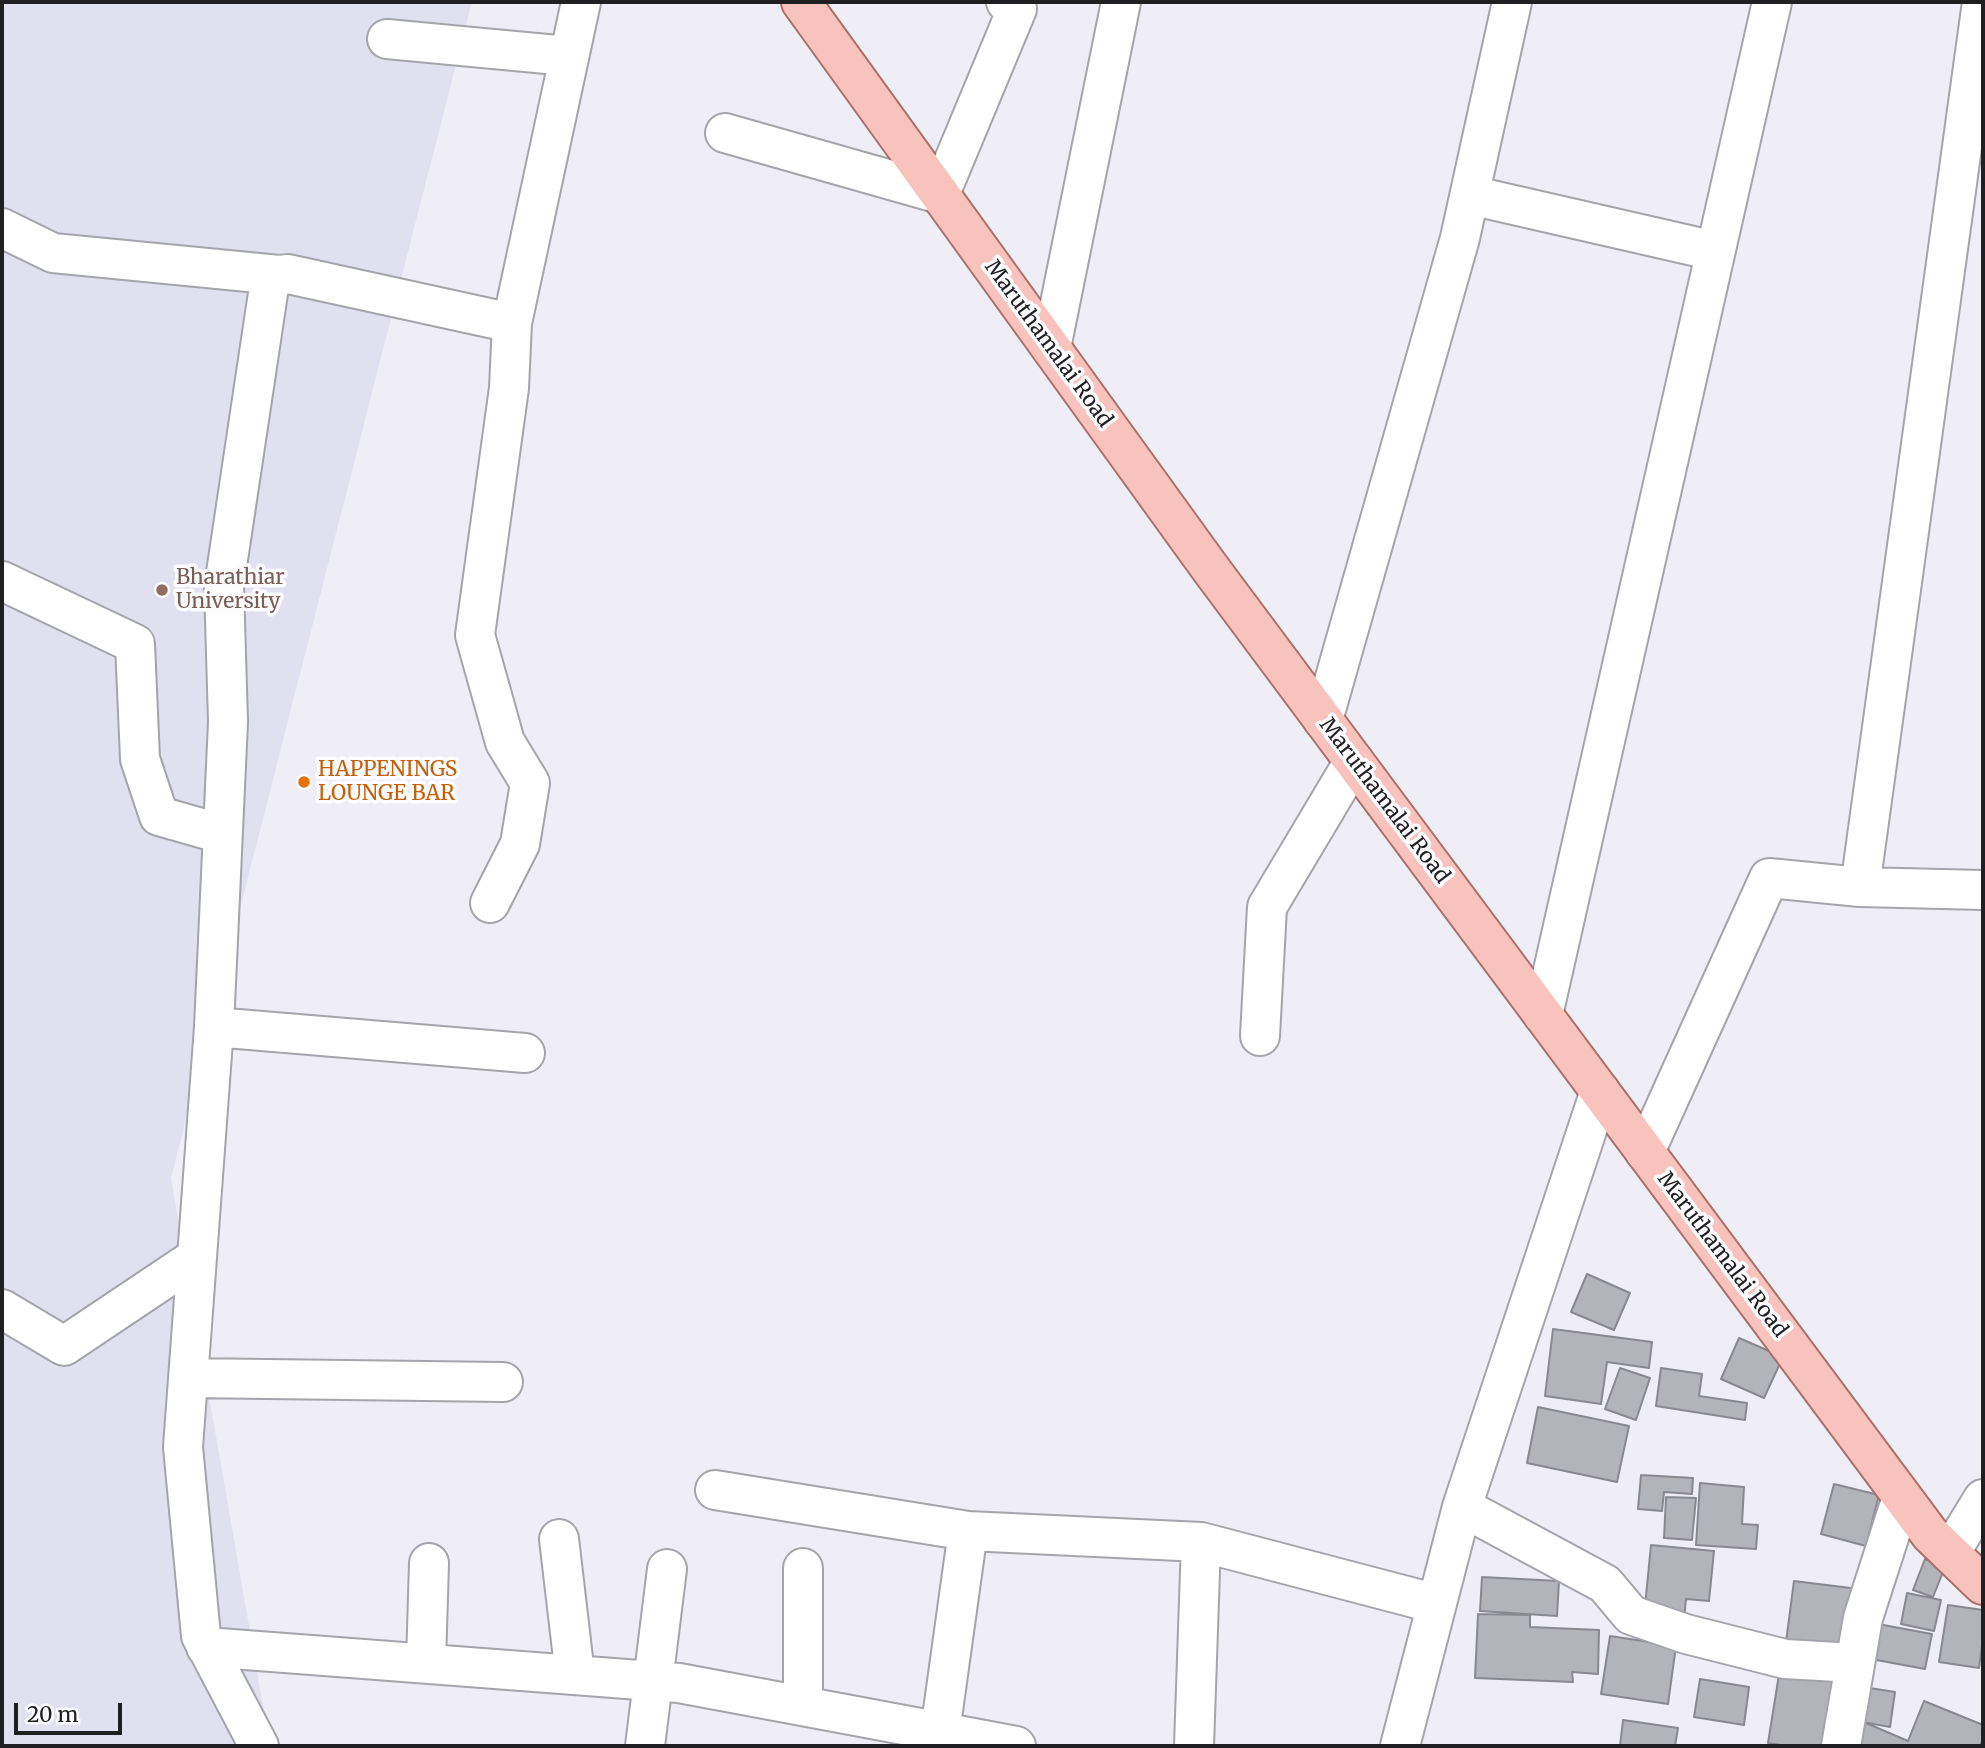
<!DOCTYPE html>
<html>
<head>
<meta charset="utf-8">
<style>
  body { margin:0 }
  #map { position:relative; width:1985px; height:1748px; overflow:hidden; background:#efeef6; font-family:Merriweather,serif }
  canvas { display:block }
  .frame { position:absolute; inset:0; border:4px solid #202023; pointer-events:none }
  .scale { position:absolute; left:14px; top:1703px; width:108px; height:32px; box-sizing:border-box; border:4px solid #202023; border-top:0; padding-left:9px; font-size:21px; line-height:24px; white-space:nowrap; color:#202023; -webkit-text-stroke:5px #fcfcfe; paint-order:stroke }
</style>
</head>
<body>
<div id="map">
<canvas width="1985" height="1748"></canvas>
<div class="frame"></div>
<div class="scale">20 m</div>
</div>
<script>
const context = document.querySelector('canvas').getContext('2d');
context.lineJoin = 'round';
function fillPath(path, color) { context.fillStyle = color; context.fill(path, 'evenodd'); }
const toPath = rows => new Path2D(rows.map(r => 'M' + r).join(''));
function trace(path, color, width, dash) { context.strokeStyle = color; context.lineWidth = width; context.lineCap = dash ? 'butt' : 'round'; context.setLineDash(dash || []); context.stroke(path); }
function drawText(font, color, halo, rows, align = 'center') {
  context.font = font + ' Merriweather,serif'; context.lineWidth = 7; context.setLineDash([]); context.textBaseline = 'middle'; context.strokeStyle = halo; context.fillStyle = color; for (const [text, x, y, turn = 0] of rows) {
    context.save(); context.translate(x, y); context.rotate((+turn || 0) * Math.PI / 180); context.textAlign = isNaN(turn) ? turn : align; if (halo) context.strokeText(text, 0, 0); context.fillText(text, 0, 0); context.restore();
  }
}
const built = toPath([
  [2,2,472,2,171,1178,270,1746,2,1746]
]);
const building = toPath([
  [1587,1274,1630,1293,1614,1330,1571,1312,1587,1274],
  [1553,1329,1652,1342,1649,1368,1607,1362,1601,1404,1545,1396,1553,1329],
  [1739,1338,1783,1357,1764,1398,1721,1379,1739,1338],
  [1620,1368,1650,1378,1636,1420,1605,1409,1620,1368],
  [1661,1368,1702,1374,1699,1396,1747,1403,1745,1420,1656,1406,1661,1368],
  [1538,1407,1629,1426,1617,1482,1527,1463,1538,1407],
  [1641,1475,1693,1478,1692,1494,1664,1492,1662,1511,1638,1509,1641,1475],
  [1700,1483,1744,1487,1742,1524,1758,1525,1756,1549,1696,1545,1700,1483],
  [1834,1484,1879,1495,1866,1546,1821,1534,1834,1484],
  [1666,1497,1696,1498,1692,1540,1664,1538,1666,1497],
  [1651,1545,1714,1551,1709,1601,1686,1599,1684,1620,1644,1616,1651,1545],
  [1925,1559,1945,1567,1933,1597,1913,1590,1925,1559],
  [1482,1577,1559,1581,1557,1616,1480,1611,1482,1577],
  [1794,1581,1859,1589,1850,1651,1786,1642,1794,1581],
  [1907,1593,1941,1600,1934,1631,1901,1624,1907,1593],
  [1948,1605,1983,1610,1983,1638,1979,1668,1939,1662,1948,1605],
  [1478,1614,1530,1615,1530,1627,1599,1630,1598,1674,1572,1672,1573,1682,1475,1678,1478,1614],
  [1867,1622,1932,1634,1925,1669,1860,1657,1867,1622],
  [1610,1636,1676,1646,1668,1704,1601,1694,1610,1636],
  [1781,1662,1844,1672,1832,1746,1787,1746,1768,1743,1781,1662],
  [1700,1679,1749,1687,1744,1725,1694,1717,1700,1679],
  [1857,1686,1895,1692,1890,1727,1852,1720,1857,1686],
  [1924,1701,1983,1725,1983,1739,1980,1746,1857,1746,1866,1723,1908,1741,1924,1701],
  [1623,1720,1678,1728,1675,1746,1620,1746,1623,1720]
]);
const minor = toPath([
  [387,39,568,56],
  [725,133,940,194,1017,9,1006,2],
  [1470,195,1715,251],
  [2,228,53,253,279,275],
  [1051,348,1121,2],
  [2,581,135,644,140,759,159,816,222,834],
  [1323,720,1460,238,1512,2],
  [1860,887,1983,890],
  [490,903,520,844,530,783,505,742,475,635,509,388,512,323,581,2],
  [1543,1015,1772,2],
  [214,1027,525,1053],
  [1260,1036,1267,907,1354,761],
  [1645,1152,1769,878,1860,887,1982,2],
  [2,1309,64,1346,197,1257],
  [188,1378,503,1382],
  [715,1490,968,1531,1201,1542,1437,1604],
  [1462,1507,1605,1584,1631,1615,1686,1634,1785,1659,1855,1663],
  [559,1539,575,1675],
  [1950,1553,1983,1499],
  [803,1568,803,1706],
  [206,1647,679,1683,1016,1746],
  [426,1663,429,1563],
  [940,1732,968,1531],
  [259,1746,201,1636,183,1447,214,1027,228,722,224,586,270,280,279,275,288,274,512,323],
  [645,1746,667,1569],
  [1194,1746,1201,1542],
  [1400,1746,1462,1507,1600,1091],
  [1841,1746,1863,1618,1902,1497]
]);
const major = toPath([
  [801,2,1210,568,1930,1534,1983,1585]
]);
const markers = [
  [162,590,7,"#8d6e63"],
  [304,782,7,"#e8710a"]
];
const streetNames = [
  ["Maruthamalai Road",1048,344,54],
  ["Maruthamalai Road",1384,801,53],
  ["Maruthamalai Road",1722,1255,53]
];
const educationNames = [
  ["Bharathiar",176,578],
  ["University",176,602]
];
const foodNames = [
  ["HAPPENINGS",318,770],
  ["LOUNGE BAR",318,794]
];
fillPath(built, '#e1e0ef');
fillPath(building, '#b3b3ba');
trace(building, '#89888f', 2);
trace(minor, '#a4a4ab', 42);
trace(major, '#a97069', 42);
trace(minor, '#fff', 38);
trace(major, '#f8c3bc', 38);
for (const [x, y, r, color] of markers) { const dot = new Path2D(); dot.arc(x, y, r, 0, 2 * Math.PI); context.fillStyle = color; context.fill(dot); trace(dot, '#fcfcfe', 2.5); }
drawText('21px', '#202023', '#fcfcfe', streetNames);
drawText('21px', '#785e54', '#fcfcfe', educationNames, 'left');
drawText('21px', '#c56008', '#fcfcfe', foodNames, 'left');
</script>
</body>
</html>
